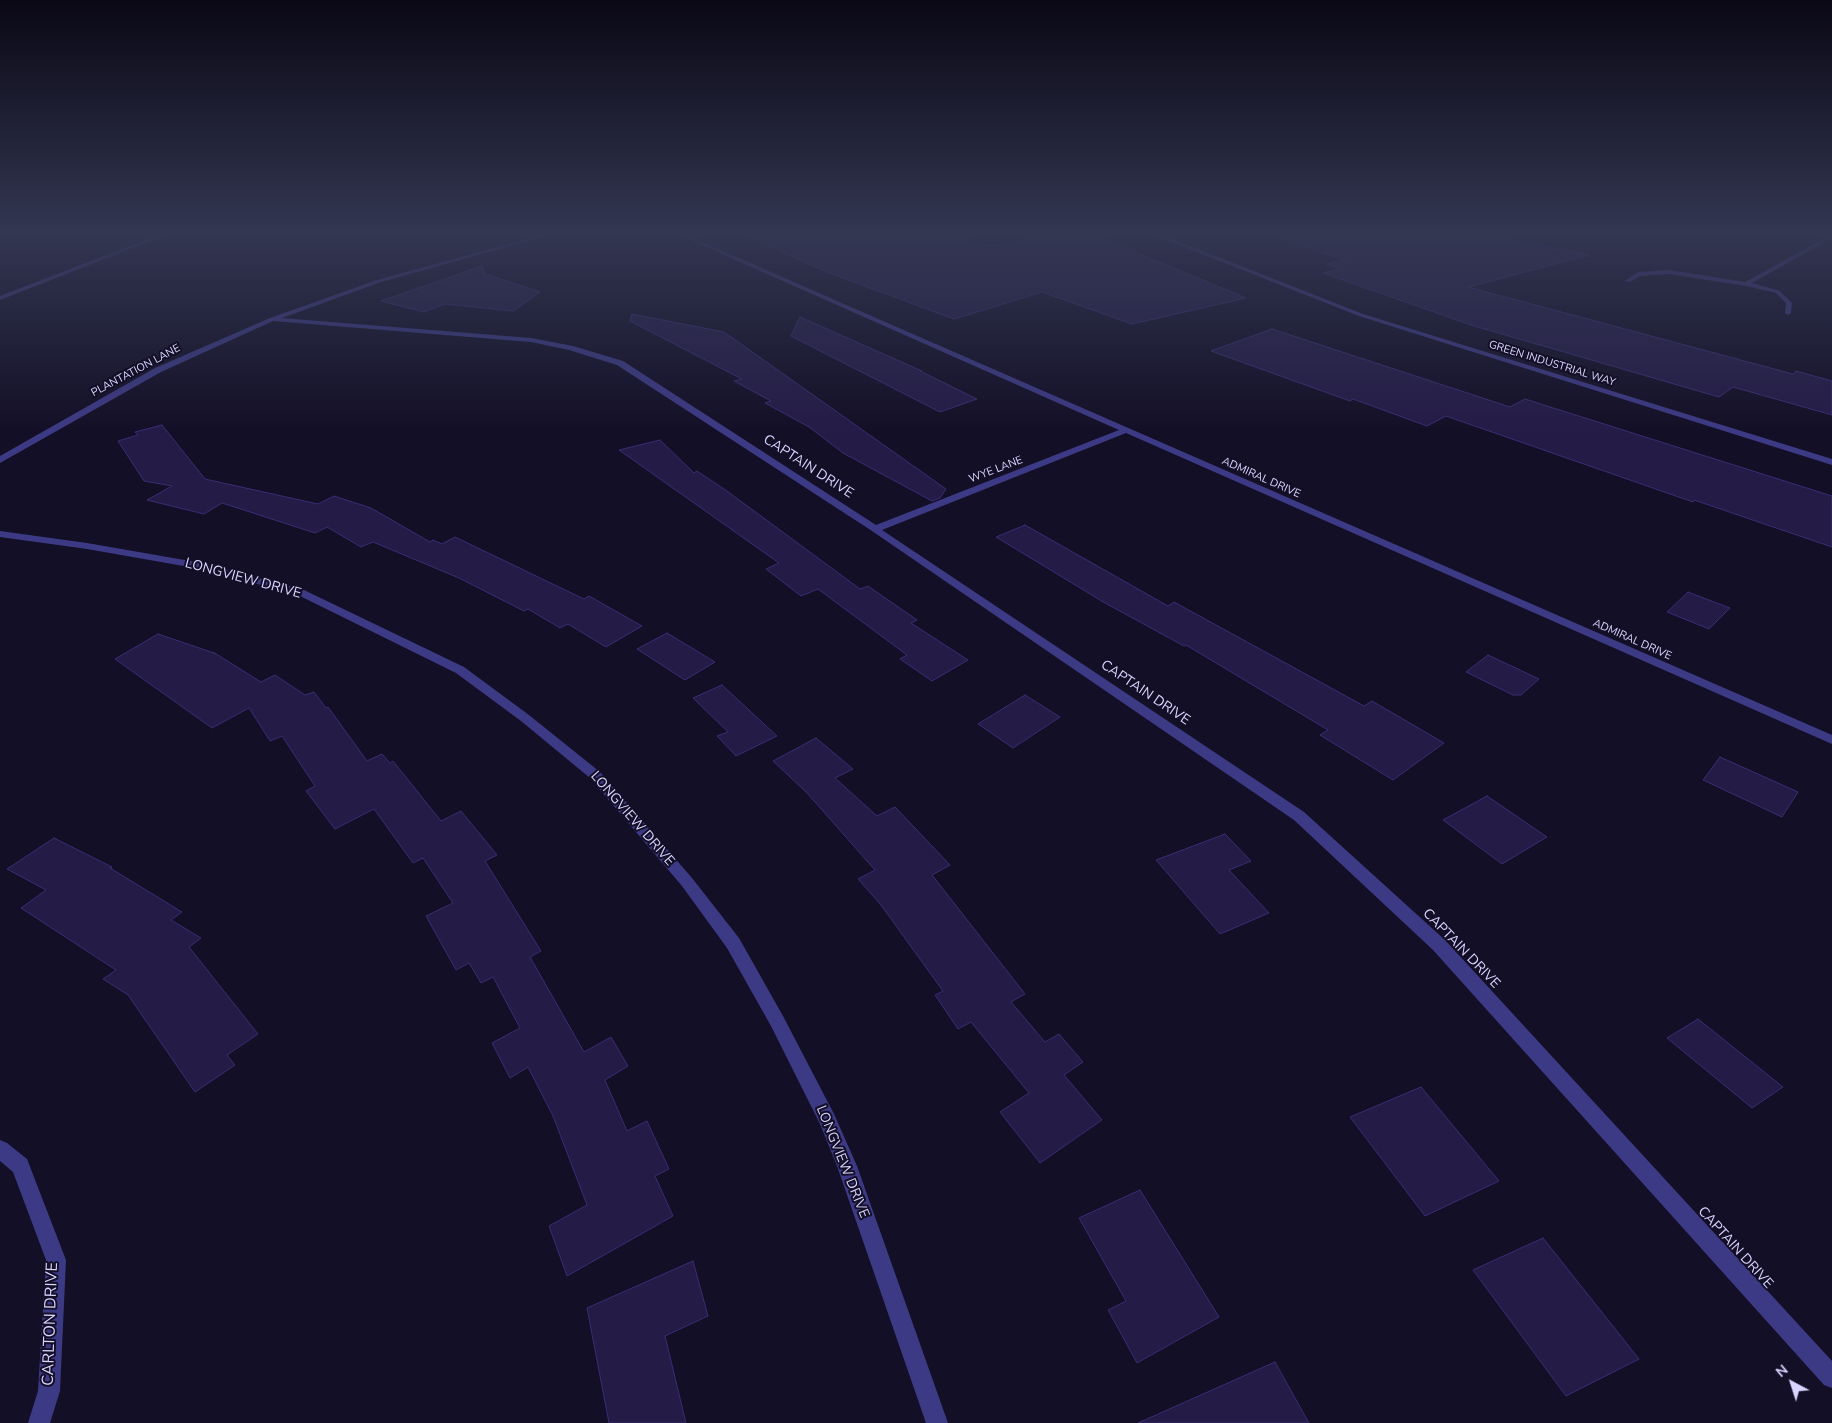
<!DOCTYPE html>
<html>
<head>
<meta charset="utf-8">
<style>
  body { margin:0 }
  #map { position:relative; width:1832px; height:1423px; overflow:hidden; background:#130f26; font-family:"Nunito Sans",sans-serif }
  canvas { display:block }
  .north { position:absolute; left:1767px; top:1358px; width:50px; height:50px; -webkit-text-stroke:4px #130f26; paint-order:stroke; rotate:320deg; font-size:14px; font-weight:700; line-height:20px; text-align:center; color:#d9d4ff }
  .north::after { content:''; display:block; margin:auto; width:18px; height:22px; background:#d9d4ff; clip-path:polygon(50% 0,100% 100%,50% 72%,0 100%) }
</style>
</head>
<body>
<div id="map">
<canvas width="1832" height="1423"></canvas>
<div class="north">N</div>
</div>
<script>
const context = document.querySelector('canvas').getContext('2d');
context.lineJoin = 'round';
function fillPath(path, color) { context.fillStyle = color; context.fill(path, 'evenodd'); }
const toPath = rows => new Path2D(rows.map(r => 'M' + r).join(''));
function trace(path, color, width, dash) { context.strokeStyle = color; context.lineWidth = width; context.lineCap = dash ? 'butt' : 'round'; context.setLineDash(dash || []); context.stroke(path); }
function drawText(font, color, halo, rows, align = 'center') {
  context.font = font + ' "Nunito Sans",sans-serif'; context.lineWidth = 4; context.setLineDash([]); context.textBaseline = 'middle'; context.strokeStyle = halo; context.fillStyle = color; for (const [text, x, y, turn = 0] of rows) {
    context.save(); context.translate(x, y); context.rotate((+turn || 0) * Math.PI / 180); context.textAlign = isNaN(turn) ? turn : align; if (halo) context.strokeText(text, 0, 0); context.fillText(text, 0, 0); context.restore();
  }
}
const building = toPath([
  [744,235,953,235,987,246,1059,235,1094,235,1246,298,1132,324,1042,292,954,319,824,271,744,235],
  [1285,235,1484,235,1590,255,1468,287,1793,374,1796,371,1832,381,1832,415,1733,387,1719,397,1471,325,1323,273,1340,269,1326,264,1345,260,1284,240,1285,235],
  [482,266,485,274,540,292,513,311,445,304,424,312,381,301,482,266],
  [632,314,724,332,946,489,940,498,932,501,843,453,809,427,765,403,771,401,734,381,742,379,630,321,632,314],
  [800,317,922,371,920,371,977,399,940,412,791,336,800,317],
  [1272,329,1510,407,1525,399,1832,496,1832,547,1694,500,1693,502,1446,416,1427,426,1353,399,1350,401,1211,351,1272,329],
  [162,425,205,479,318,504,334,496,371,508,430,542,433,540,442,544,455,537,584,599,589,596,642,626,606,647,568,624,560,628,528,609,524,611,459,578,373,542,361,547,327,527,315,533,222,503,204,514,147,500,172,486,144,481,118,441,138,435,135,432,162,425],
  [660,440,694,473,697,471,727,491,860,589,868,586,917,620,911,623,968,660,932,681,900,659,907,655,818,589,801,596,766,569,779,563,619,450,660,440],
  [1025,525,1168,606,1174,602,1364,706,1372,701,1444,743,1393,780,1320,735,1328,730,1186,645,1184,646,1105,603,996,537,1025,525],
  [1688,592,1730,608,1709,629,1667,612,1688,592],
  [667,633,715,662,685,680,637,649,667,633],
  [158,634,214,653,213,652,261,682,275,675,305,695,314,692,326,708,328,707,367,761,382,754,390,763,393,761,441,821,461,811,497,855,485,861,541,951,530,957,584,1052,611,1037,628,1066,605,1080,627,1131,647,1121,669,1169,655,1176,673,1216,567,1276,549,1226,587,1205,553,1116,528,1067,510,1078,492,1043,520,1028,493,977,481,983,469,963,456,970,426,916,453,903,423,858,413,863,374,809,335,829,306,791,315,786,282,736,270,741,249,708,212,728,115,659,158,634],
  [1488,655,1539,679,1521,695,1513,695,1466,672,1488,655],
  [722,685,777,736,736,756,717,736,728,732,693,698,722,685],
  [1025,695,1060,717,1013,748,978,724,1025,695],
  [816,738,853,769,835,778,877,816,895,807,950,865,932,875,1025,994,1011,1002,1045,1042,1059,1034,1083,1062,1064,1075,1102,1120,1040,1163,1000,1112,1029,1093,971,1022,958,1029,935,995,943,991,881,905,858,879,875,870,807,793,773,761,816,738],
  [1720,757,1798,792,1782,817,1703,780,1720,757],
  [1487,796,1547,837,1502,864,1443,820,1487,796],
  [1225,834,1251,861,1229,870,1269,913,1220,934,1156,860,1225,834],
  [54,838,112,867,110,868,182,912,171,920,201,938,189,947,258,1034,227,1055,235,1065,195,1092,128,995,103,979,116,970,21,908,46,890,7,869,54,838],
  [1698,1019,1783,1087,1752,1108,1667,1038,1698,1019],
  [1421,1087,1499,1181,1425,1216,1350,1117,1421,1087],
  [1140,1190,1219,1317,1137,1363,1108,1310,1126,1301,1079,1218,1140,1190],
  [1543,1238,1639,1359,1566,1396,1473,1270,1543,1238],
  [693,1261,708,1316,665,1336,686,1423,609,1423,587,1308,693,1261],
  [1275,1362,1309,1423,1138,1423,1275,1362]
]);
const service = toPath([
  [1830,235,1832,235,1832,238,1752,283,1780,291,1792,303,1791,313,1788,315,1785,313,1786,303,1776,293,1746,286,1669,274,1640,276,1630,282,1625,281,1638,272,1669,270,1745,282,1830,235]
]);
const minor = toPath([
  [158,235,166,235,0,300,0,296,158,235],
  [541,235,550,235,381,282,282,318,531,338,573,346,623,361,876,525,1119,430,679,235,686,235,1832,735,1832,744,1126,433,882,530,1304,812,1445,940,1832,1361,1832,1388,1824,1385,1433,950,1294,820,872,531,617,365,569,350,531,342,273,321,161,372,0,463,0,456,155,368,270,318,377,280,541,235],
  [1154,235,1162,235,1363,314,1832,459,1832,465,1359,316,1154,235],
  [0,531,87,543,196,562,304,590,464,667,529,715,600,772,692,878,739,938,783,1016,834,1114,857,1166,948,1423,926,1423,837,1166,820,1124,771,1026,727,948,682,886,590,778,521,721,456,673,296,594,195,568,87,549,0,537,0,531],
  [0,1140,7,1143,27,1159,66,1260,60,1391,50,1423,28,1423,38,1391,46,1260,13,1172,0,1161,0,1140]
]);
const farStreetnames = [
  ["GREEN INDUSTRIAL WAY",1552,364,17],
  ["PLANTATION LANE",136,371,-28],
  ["WYE LANE",996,470,-21],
  ["ADMIRAL DRIVE",1261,478,24],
  ["ADMIRAL DRIVE",1632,640,24]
];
const streetNames = [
  ["CAPTAIN DRIVE",808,467,33],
  ["LONGVIEW DRIVE",243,579,15],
  ["CAPTAIN DRIVE",1145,693,34],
  ["LONGVIEW DRIVE",632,819,49],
  ["CAPTAIN DRIVE",1461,949,46],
  ["LONGVIEW DRIVE",842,1162,68],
  ["CAPTAIN DRIVE",1735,1248,48]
];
const nearStreetnames = [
  ["CARLTON DRIVE",51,1324,-88]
];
fillPath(building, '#241b47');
trace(building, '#3b2d73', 1);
fillPath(service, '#3d3a85');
fillPath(minor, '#3d3a85');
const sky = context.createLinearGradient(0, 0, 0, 434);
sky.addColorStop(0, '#0a0815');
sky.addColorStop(0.54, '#333752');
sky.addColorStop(1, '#33375200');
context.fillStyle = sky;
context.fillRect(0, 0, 1832, 434);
drawText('11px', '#d9d4ff', '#130f26', farStreetnames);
drawText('14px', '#d9d4ff', '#130f26', streetNames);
drawText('16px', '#d9d4ff', '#130f26', nearStreetnames);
</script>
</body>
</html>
